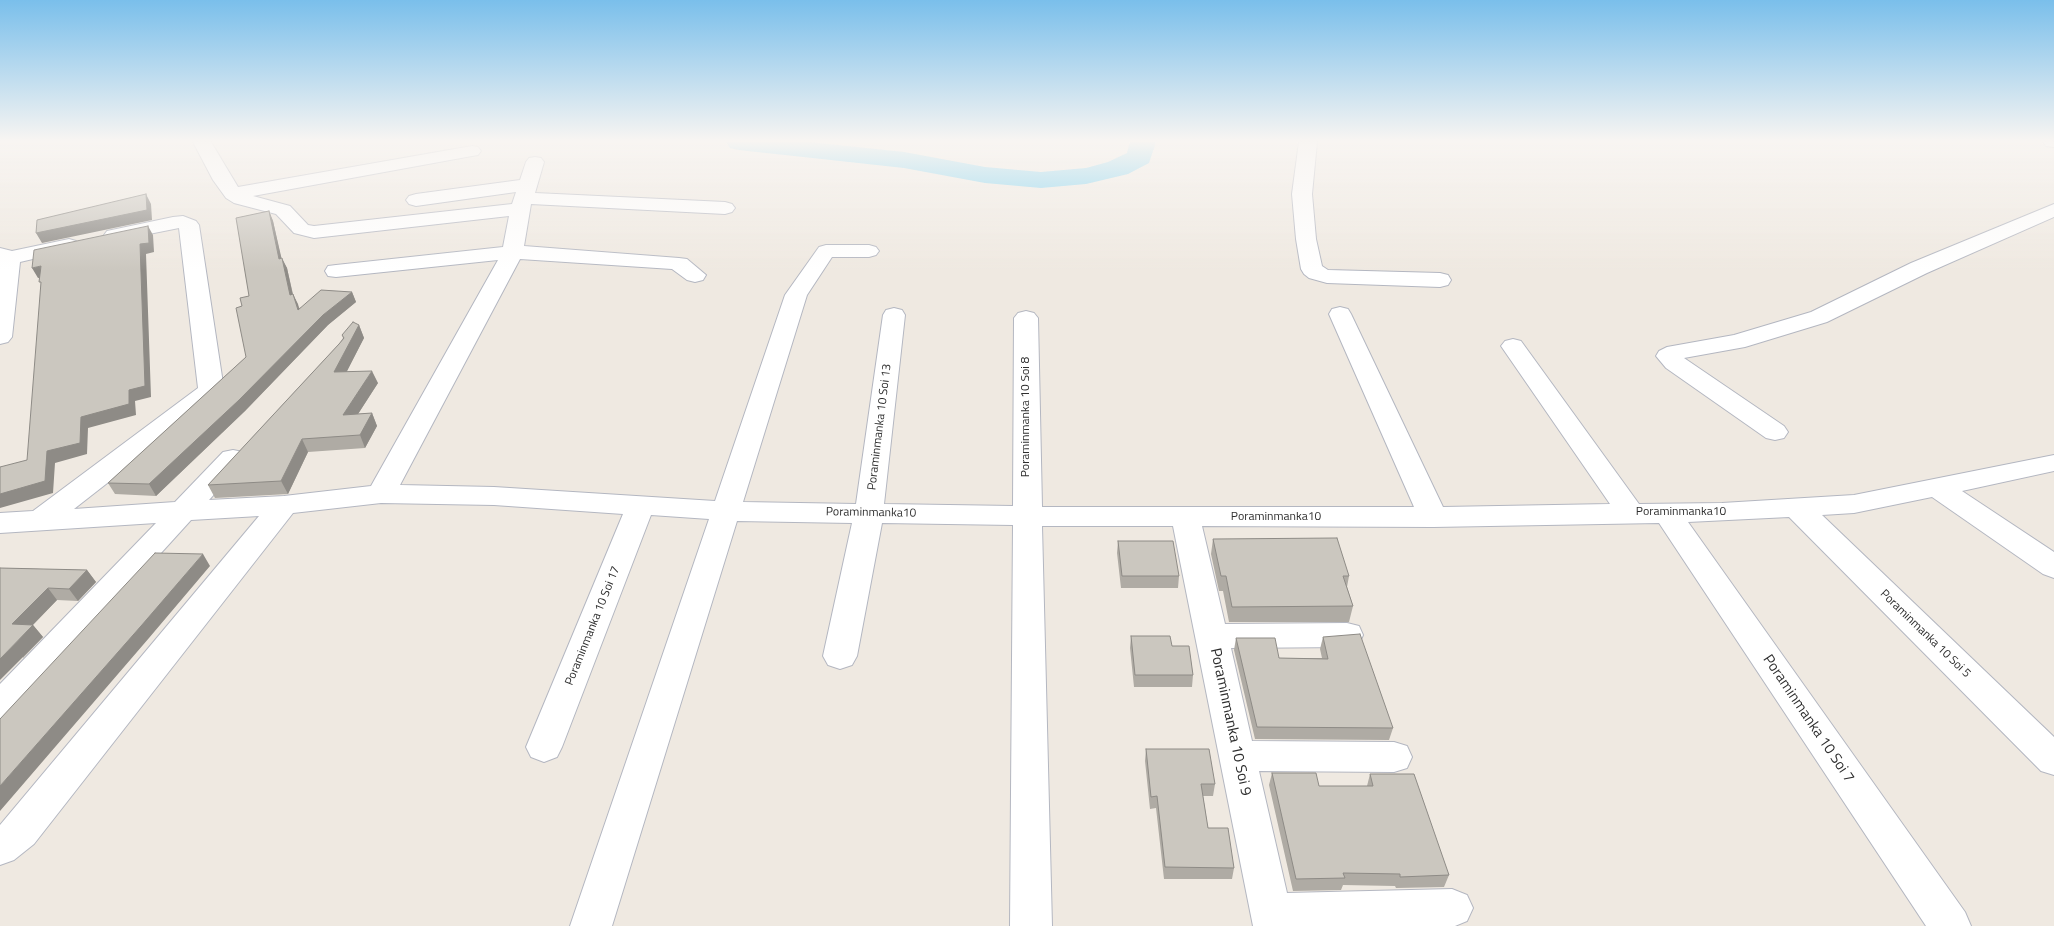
<!DOCTYPE html>
<html>
<head>
<meta charset="utf-8">
<style>
  body { margin:0 }
  canvas { display:block; background:#efe9e1 }
</style>
</head>
<body>
<canvas width="2054" height="926"></canvas>
<script>
const context = document.querySelector('canvas').getContext('2d');
context.lineJoin = 'round';
const toPath = rows => new Path2D(rows.map(r => 'M' + r).join(''));
function fillPath(path, color) { context.fillStyle = color; context.fill(path, 'evenodd'); }
function trace(path, color, width, dash) { context.strokeStyle = color; context.lineWidth = width; context.lineCap = dash ? 'butt' : 'round'; context.setLineDash(dash || []); context.stroke(path); }
function drawText(font, color, halo, rows, align = 'center') {
  context.font = font + ' "Titillium Web",sans-serif'; context.lineWidth = 4; context.setLineDash([]); context.textBaseline = 'middle'; context.strokeStyle = halo; context.fillStyle = color; for (const [text, x, y, turn = 0] of rows) {
    context.save(); context.translate(x, y); context.rotate((+turn || 0) * Math.PI / 180); context.textAlign = isNaN(turn) ? turn : align; if (halo) context.strokeText(text, 0, 0); context.fillText(text, 0, 0); context.restore();
  }
}
const river = toPath([
  [726,142,810,142,904,152,985,167,1041,172,1086,168,1108,162,1127,153,1130,142,1156,142,1149,163,1128,174,1086,184,1041,188,985,183,904,168,739,150,730,148,726,142]
]);
const minor = toPath([
  [193,142,211,142,238,187,472,146,478,147,481,151,478,155,472,156,253,196,290,206,308,225,314,226,512,204,516,192,416,206,409,204,406,200,409,196,416,194,520,180,526,162,529,158,535,157,541,158,544,162,535,193,725,202,732,204,735,208,732,212,725,214,531,204,524,246,679,258,687,259,706,275,703,280,695,282,687,280,672,269,520,259,400,485,494,487,715,501,785,295,819,247,826,245,869,245,876,247,879,251,876,255,869,257,832,257,807,295,743,502,856,504,883,315,886,310,894,308,902,310,905,315,884,504,1013,506,1014,318,1018,313,1026,311,1034,313,1038,318,1042,507,1414,507,1329,314,1332,309,1340,307,1348,309,1351,314,1443,507,1610,504,1501,346,1505,341,1513,339,1521,341,1639,504,1722,503,1854,495,2054,455,2054,471,1962,491,2054,552,2054,578,2043,574,1932,497,1854,513,1822,515,2054,737,2054,775,2041,771,1789,517,1688,522,1965,912,1971,926,1926,926,1659,523,1433,527,1202,526,1225,624,1347,623,1359,626,1363,635,1359,644,1347,647,1231,648,1252,741,1394,742,1407,746,1412,757,1407,768,1394,772,1259,771,1287,893,1452,889,1467,895,1473,908,1467,921,1455,926,1253,926,1173,526,1042,526,1052,926,1010,926,1013,525,882,523,857,656,852,665,840,669,828,665,823,656,852,523,737,521,612,926,570,926,709,519,651,515,562,747,557,757,544,762,531,757,526,747,623,514,494,505,381,503,293,513,34,844,14,860,0,865,0,825,259,516,191,520,12,717,0,721,0,684,156,523,0,533,0,513,33,511,198,388,179,228,114,241,107,239,104,235,107,231,173,217,183,216,196,221,199,225,224,390,220,395,74,509,175,502,223,452,233,450,243,452,247,458,209,500,284,496,371,486,498,260,336,277,328,276,325,271,328,266,336,265,503,247,509,216,314,238,294,233,276,214,234,203,226,198,213,180,193,142],
  [1299,142,1317,142,1312,194,1316,239,1322,266,1328,270,1440,273,1448,275,1451,280,1448,285,1440,287,1327,283,1309,278,1304,274,1301,269,1296,239,1292,194,1299,142],
  [2054,204,2054,217,1927,273,1827,322,1745,347,1684,358,1784,426,1788,432,1784,438,1775,440,1766,438,1666,368,1656,356,1659,351,1667,347,1734,335,1811,312,1911,263,2054,204],
  [69,239,76,241,79,245,76,249,20,262,12,337,8,342,0,344,0,248,12,251,69,239]
]);
const secondary = toPath([
  [2043,142,2054,142,2054,147,2046,146,2043,142]
]);
const wall = toPath([
  [269,211,273,221,281,258,287,268,293,294,299,308,352,292,356,302,328,325,245,411,156,496,115,494,108,483,246,357,242,306,249,296],
  [359,325,364,338,346,372,378,383,358,414,372,413,377,426,365,448,308,452,288,494,215,498,208,485,339,344,343,338,342,335],
  [1213,539,1349,576,1347,587,1353,606,1349,622,1229,622,1223,591,1219,591,1211,554],
  [1118,541,1179,576,1178,588,1121,588,1117,553],
  [0,568,87,570,96,582,78,601,57,600,33,625,43,637,23,658],
  [1131,636,1172,646,1193,675,1192,687,1134,687,1130,648],
  [1323,637,1393,728,1389,740,1255,739,1234,650,1236,638,1279,658,1322,658,1320,649],
  [1146,749,1215,784,1213,796,1203,796,1208,828,1234,868,1232,879,1164,879,1156,808,1150,809,1145,761],
  [1272,773,1319,786,1367,786,1370,774,1449,875,1444,887,1396,888,1395,886,1343,885,1341,890,1293,891,1269,785]
]);
const shadedWall = toPath([
  [146,194,151,204,152,220,42,243,36,233],
  [269,211,273,221,284,269,279,259],
  [148,226,153,235,154,252,146,254,151,397,135,401,136,415,88,428,87,454,55,463,53,493,0,508,0,494,47,451,81,417,140,244],
  [282,258,287,268,295,305,290,295],
  [41,266,47,277,38,278,32,268],
  [352,292,356,302,328,325,245,411,156,496,149,484,323,315],
  [293,294,298,304,302,320,298,310],
  [359,325,364,338,340,385,334,372],
  [372,371,378,383,349,428,343,415],
  [372,413,377,426,365,448,360,435],
  [302,439,308,452,288,494,281,481],
  [203,554,210,566,149,638,0,811,0,786],
  [87,570,96,582,78,601,69,589],
  [48,588,57,600,22,636,12,624],
  [33,625,43,637,0,680,0,659]
]);
const building = toPath([
  [146,194,147,210,36,233,37,220,146,194],
  [269,211,279,259,282,258,290,295,293,294,298,310,321,290,352,292,323,315,239,400,149,484,108,483,246,357,236,308,242,306,240,298,249,296,236,218,269,211],
  [148,226,149,243,140,244,145,386,129,390,129,404,81,417,80,443,47,451,45,481,0,494,0,467,27,460,41,282,39,282,41,266,32,268,34,250,148,226],
  [353,322,359,325,334,372,372,371,343,415,372,413,360,435,302,439,281,481,208,485,339,344,344,338,342,335,353,322],
  [1337,538,1349,576,1343,576,1353,606,1232,607,1226,576,1221,576,1213,539,1337,538],
  [1118,541,1173,541,1179,576,1122,576,1118,541],
  [155,553,203,554,141,626,0,786,0,719,155,553],
  [0,568,87,570,69,589,48,588,12,624,33,625,0,659,0,568],
  [1360,634,1393,728,1257,727,1236,638,1275,638,1279,658,1328,659,1323,637,1360,634],
  [1131,636,1170,636,1172,646,1189,646,1193,675,1135,675,1131,636],
  [1146,749,1209,749,1215,784,1201,784,1208,828,1228,828,1234,868,1165,867,1157,796,1151,797,1146,749],
  [1272,773,1316,773,1319,786,1373,786,1370,774,1414,774,1449,875,1400,877,1400,874,1343,873,1345,878,1296,879,1272,773]
]);
const streetNames = [
  ["Poraminmanka 10 Soi 8",1026,417,-90],
  ["Poraminmanka 10 Soi 13",880,427,-83],
  ["Poraminmanka10",1681,512],
  ["Poraminmanka10",871,513,1],
  ["Poraminmanka10",1276,517],
  ["Poraminmanka 10 Soi 17",593,626,-68],
  ["Poraminmanka 10 Soi 5",1925,634,44]
];
const nearStreetnames = [
  ["Poraminmanka 10 Soi 7",1808,719,56],
  ["Poraminmanka 10 Soi 9",1230,722,78]
];
fillPath(river, '#75cff0');
trace(minor, '#b4b7c1', 2);
trace(secondary, '#b4b7c1', 2);
fillPath(minor, '#fff');
fillPath(secondary, '#fff');
fillPath(wall, '#afaba4');
fillPath(shadedWall, '#8e8b86');
fillPath(building, '#cbc7bf');
trace(building, '#8e8b86', 1);
const sky = context.createLinearGradient(0, 0, 0, 271);
sky.addColorStop(0, '#7abfeb');
sky.addColorStop(0.52, '#f8f5f2');
sky.addColorStop(1, '#f8f5f200');
context.fillStyle = sky;
context.fillRect(0, 0, 2054, 271);
drawText('12px', '#2e2e2e', '#fff', streetNames);
drawText('15px', '#2e2e2e', '#fff', nearStreetnames);
</script>
</body>
</html>
